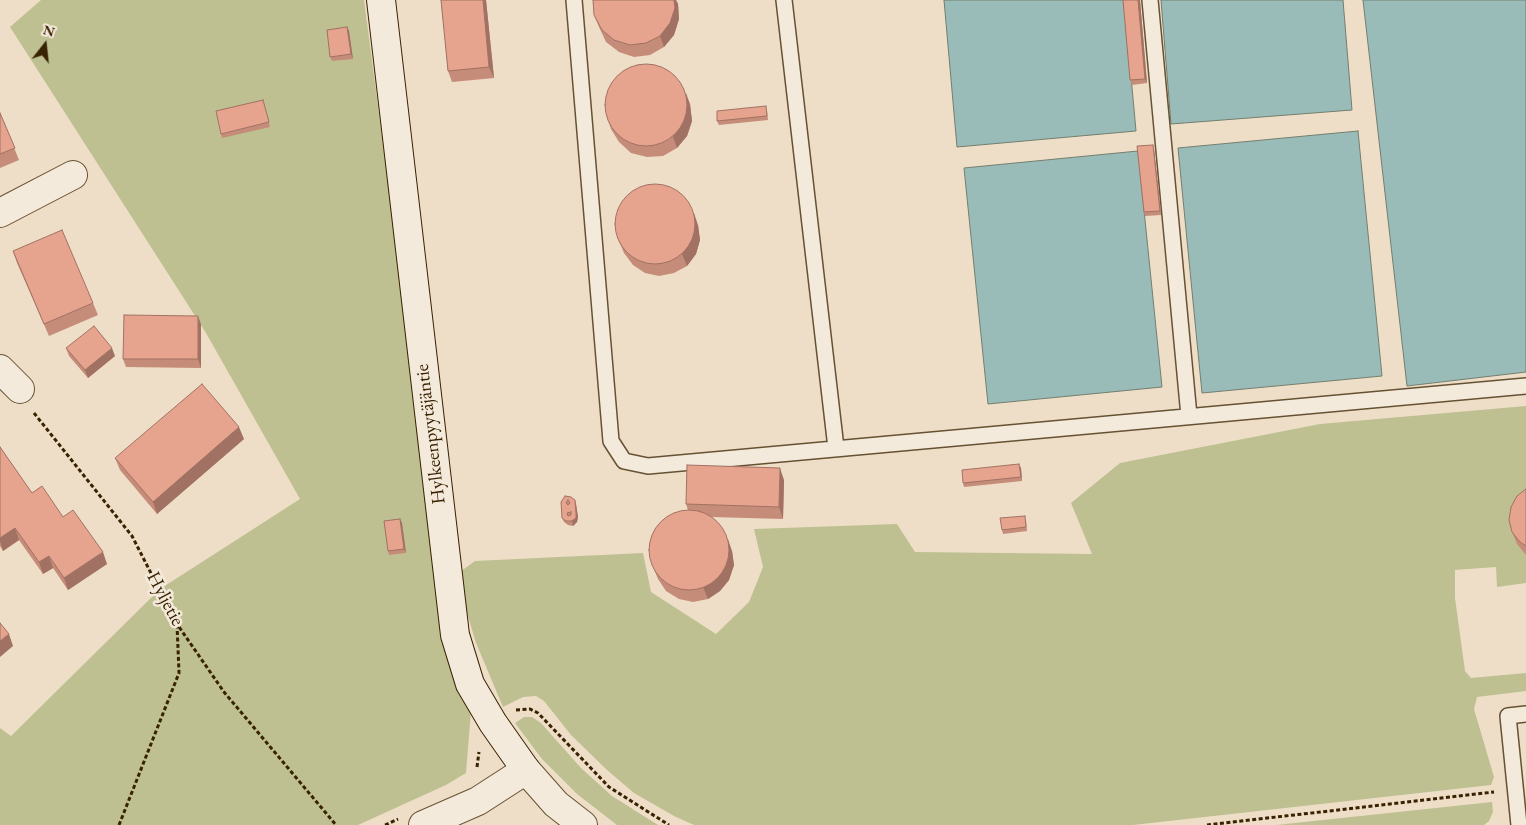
<!DOCTYPE html>
<html>
<head>
<meta charset="utf-8">
<style>
  body { margin:0 }
  #map { position:relative; width:1526px; height:825px; overflow:hidden; background:#eedec7; font-family:"EB Garamond",serif }
  canvas { display:block }
  .north { position:absolute; left:20px; top:20px; width:50px; height:50px; -webkit-text-stroke:4px #f4eadb; paint-order:stroke; rotate:16deg; font-size:14px; font-weight:700; line-height:20px; text-align:center; color:#392201 }
  .north::after { content:''; display:block; margin:auto; width:18px; height:22px; background:#392201; clip-path:polygon(50% 0,100% 100%,50% 72%,0 100%) }
</style>
</head>
<body>
<div id="map">
<canvas width="1526" height="825"></canvas>
<div class="north">N</div>
</div>
<script>
const context = document.querySelector('canvas').getContext('2d');
context.lineJoin = 'round';
function fillPath(path, color) { context.fillStyle = color; context.fill(path, 'evenodd'); }
const toPath = rows => new Path2D(rows.map(r => 'M' + r).join(''));
function trace(path, color, width, dash) { context.strokeStyle = color; context.lineWidth = width; context.lineCap = dash ? 'butt' : 'round'; context.setLineDash(dash || []); context.stroke(path); }
function drawText(font, color, halo, rows, align = 'center') {
  context.font = font + ' "EB Garamond",serif'; context.lineWidth = 5; context.setLineDash([]); context.textBaseline = 'middle'; context.strokeStyle = halo; context.fillStyle = color; for (const [text, x, y, turn = 0] of rows) {
    context.save(); context.translate(x, y); context.rotate((+turn || 0) * Math.PI / 180); context.textAlign = isNaN(turn) ? turn : align; if (halo) context.strokeText(text, 0, 0); context.fillText(text, 0, 0); context.restore();
  }
}
const green = toPath([
  [41,0,364,0,453,672,471,711,466,773,446,785,358,825,0,825,0,728,11,736,160,589,300,499,206,333,10,27],
  [1526,406,1526,583,1497,587,1496,567,1455,570,1455,598,1465,671,1471,678,1526,673,1526,691,1477,697,1474,709,1494,777,1491,785,1133,825,694,825,674,816,634,793,607,770,571,735,544,701,536,696,523,697,503,707,476,643,467,613,457,574,475,561,643,553,651,592,716,634,749,602,763,567,754,529,897,524,915,552,1092,554,1071,503,1120,463,1320,424],
  [524,717,532,717,541,723,581,768,612,796,658,825,617,825,577,794,542,759,515,723],
  [1492,802,1493,812,1489,821,1484,825,1276,825]
]);
const water = toPath([
  [944,0,1124,0,1136,131,957,147,944,0],
  [1161,0,1343,0,1352,110,1171,124,1161,0],
  [1363,0,1526,0,1526,372,1407,386,1363,0],
  [1358,131,1382,376,1202,393,1178,148,1358,131],
  [1138,151,1162,387,988,404,964,168,1138,151]
]);
const path = toPath([
  [34,413,132,536,177,624,224,692,336,825],
  [516,710,530,709,538,713,609,787,669,825],
  [477,767,479,752],
  [119,825,179,673,177,624],
  [385,825,398,819],
  [1207,825,1494,792]
]);
const lane = toPath([
  [574,0,611,441,624,461,648,466,1526,386],
  [784,0,836,448],
  [1150,0,1189,416],
  [1519,825,1508,716,1526,714]
]);
const street = toPath([
  [0,213,73,175],
  [0,369,20,389],
  [423,825,478,801,526,770,556,804,583,825]
]);
const secondary = toPath([
  [381,0,455,635,470,684,493,723,526,770]
]);
const wall = toPath([
  [441,0,486,0,494,78,452,82,448,71],
  [593,0,676,0,678,4,679,19,674,35,664,47,650,55,634,57,619,52,606,42,599,27,594,15],
  [1123,0,1140,0,1147,83,1132,85,1130,80],
  [347,27,349,31,353,59,332,61,330,57],
  [263,100,270,127,222,138,221,134],
  [690,104,692,121,687,136,677,148,663,156,647,157,631,153,619,142,611,129,607,117],
  [767,110,768,120,719,125,717,121],
  [0,113,19,160,0,168],
  [1153,145,1154,149,1161,215,1145,216,1144,212],
  [698,225,700,240,696,254,687,266,674,273,659,276,645,273,633,265,624,253,619,241],
  [13,251,93,303,98,315,49,336,17,263],
  [201,324,201,368,126,367,123,359],
  [66,348,115,356,88,378,69,356],
  [244,439,157,514,120,470,115,458],
  [0,447,32,493,63,517,107,564,68,590,53,568,43,574,19,540,3,551,0,546],
  [1021,468,1022,481,964,487,963,483],
  [784,480,783,519,711,517,732,551,734,565,729,580,720,591,708,599,693,602,679,599,666,591,658,579,653,567,688,510,686,504],
  [1526,489,1526,555,1517,544,1512,532],
  [565,496,576,504,578,517,577,522,573,526,568,525,564,522,562,518],
  [400,519,402,523,406,553,389,555,388,551],
  [1026,520,1027,531,1003,534,1002,530]
]);
const shadedWall = toPath([
  [483,0,486,0,494,78,489,67],
  [674,0,676,0,678,4,679,19,674,35,664,47,660,36],
  [1138,0,1140,0,1147,83,1145,79],
  [347,27,349,31,353,59,351,54],
  [686,93,690,104,692,121,687,136,677,148,673,137],
  [1153,145,1154,149,1161,215,1160,211],
  [694,213,698,225,700,240,696,254,687,266,682,254],
  [198,316,201,324,201,368,198,359],
  [112,348,115,356,88,378,85,370],
  [239,427,244,439,157,514,153,502],
  [1019,464,1021,468,1022,481,1021,477],
  [780,468,784,480,783,519,779,507],
  [575,500,576,504,578,517,577,522,573,526,572,521],
  [400,519,402,523,406,553,404,549],
  [15,528,19,540,3,551,0,541,0,538],
  [728,539,732,551,734,565,729,580,720,591,708,599,703,587],
  [103,552,107,564,68,590,64,578],
  [49,556,53,568,43,574,39,562],
  [9,634,13,646,0,657,0,641]
]);
const building = toPath([
  [441,0,483,0,489,67,448,71,441,0],
  [593,0,674,0,675,8,670,23,660,36,646,43,630,45,614,40,602,30,594,15,593,0],
  [1123,0,1138,0,1145,79,1130,80,1123,0],
  [347,27,351,54,330,57,327,30,347,27],
  '605 105a41 41 0 1 1 82 0a41 41 0 1 1-82 0Z',
  [263,100,269,122,221,134,216,111,263,100],
  [766,106,767,116,717,121,717,111,766,106],
  [0,113,15,148,0,154,0,113],
  [1153,145,1160,211,1144,212,1137,146,1153,145],
  '615 224a40 40 0 1 1 80 0a40 40 0 1 1-80 0Z',
  [62,230,93,303,44,324,13,251,62,230],
  [124,315,198,316,198,359,123,359,124,315],
  [94,326,112,348,85,370,66,348,94,326],
  [202,384,239,427,153,502,115,458,202,384],
  [0,447,32,493,42,486,63,517,73,510,103,552,64,578,49,556,39,562,15,528,0,538,0,447],
  [1019,464,1021,477,963,483,962,470,1019,464],
  [687,465,780,468,779,507,686,504,687,465],
  [1526,489,1526,546,1520,542,1512,532,1509,520,1511,507,1517,496,1526,489],
  [565,496,571,497,575,500,576,513,576,518,572,521,566,521,562,518,561,502,565,496],
  [568,500,570,503,568,505,566,503,568,500],
  [571,512,571,515,568,516,567,513,571,512],
  '649 550a40 40 0 1 1 80 0a40 40 0 1 1-80 0Z',
  [1025,516,1026,527,1002,530,1000,518,1025,516],
  [400,519,404,549,388,551,384,521,400,519],
  [0,623,9,634,0,641,0,623]
]);
const streetNames = [
  ["Hylkeenpyytäjäntie",431,434,-97],
  ["Hyljetie",165,599,62]
];
fillPath(green, '#bec092');
fillPath(water, '#99bcb9');
trace(water, '#737e6f', 1);
trace(lane, '#665132', 18);
trace(street, '#665132', 30);
trace(secondary, '#392201', 30);
trace(path, '#392201', 3, [4, 2.5]);
trace(lane, '#f4eadb', 15);
trace(street, '#f4eadb', 28);
trace(secondary, '#f4eadb', 28);
fillPath(wall, '#c68c7a');
fillPath(shadedWall, '#a17263');
fillPath(building, '#e6a38e');
trace(building, '#a17263', 1);
drawText('19px', '#392201', '#f4eadb', streetNames);
</script>
</body>
</html>
